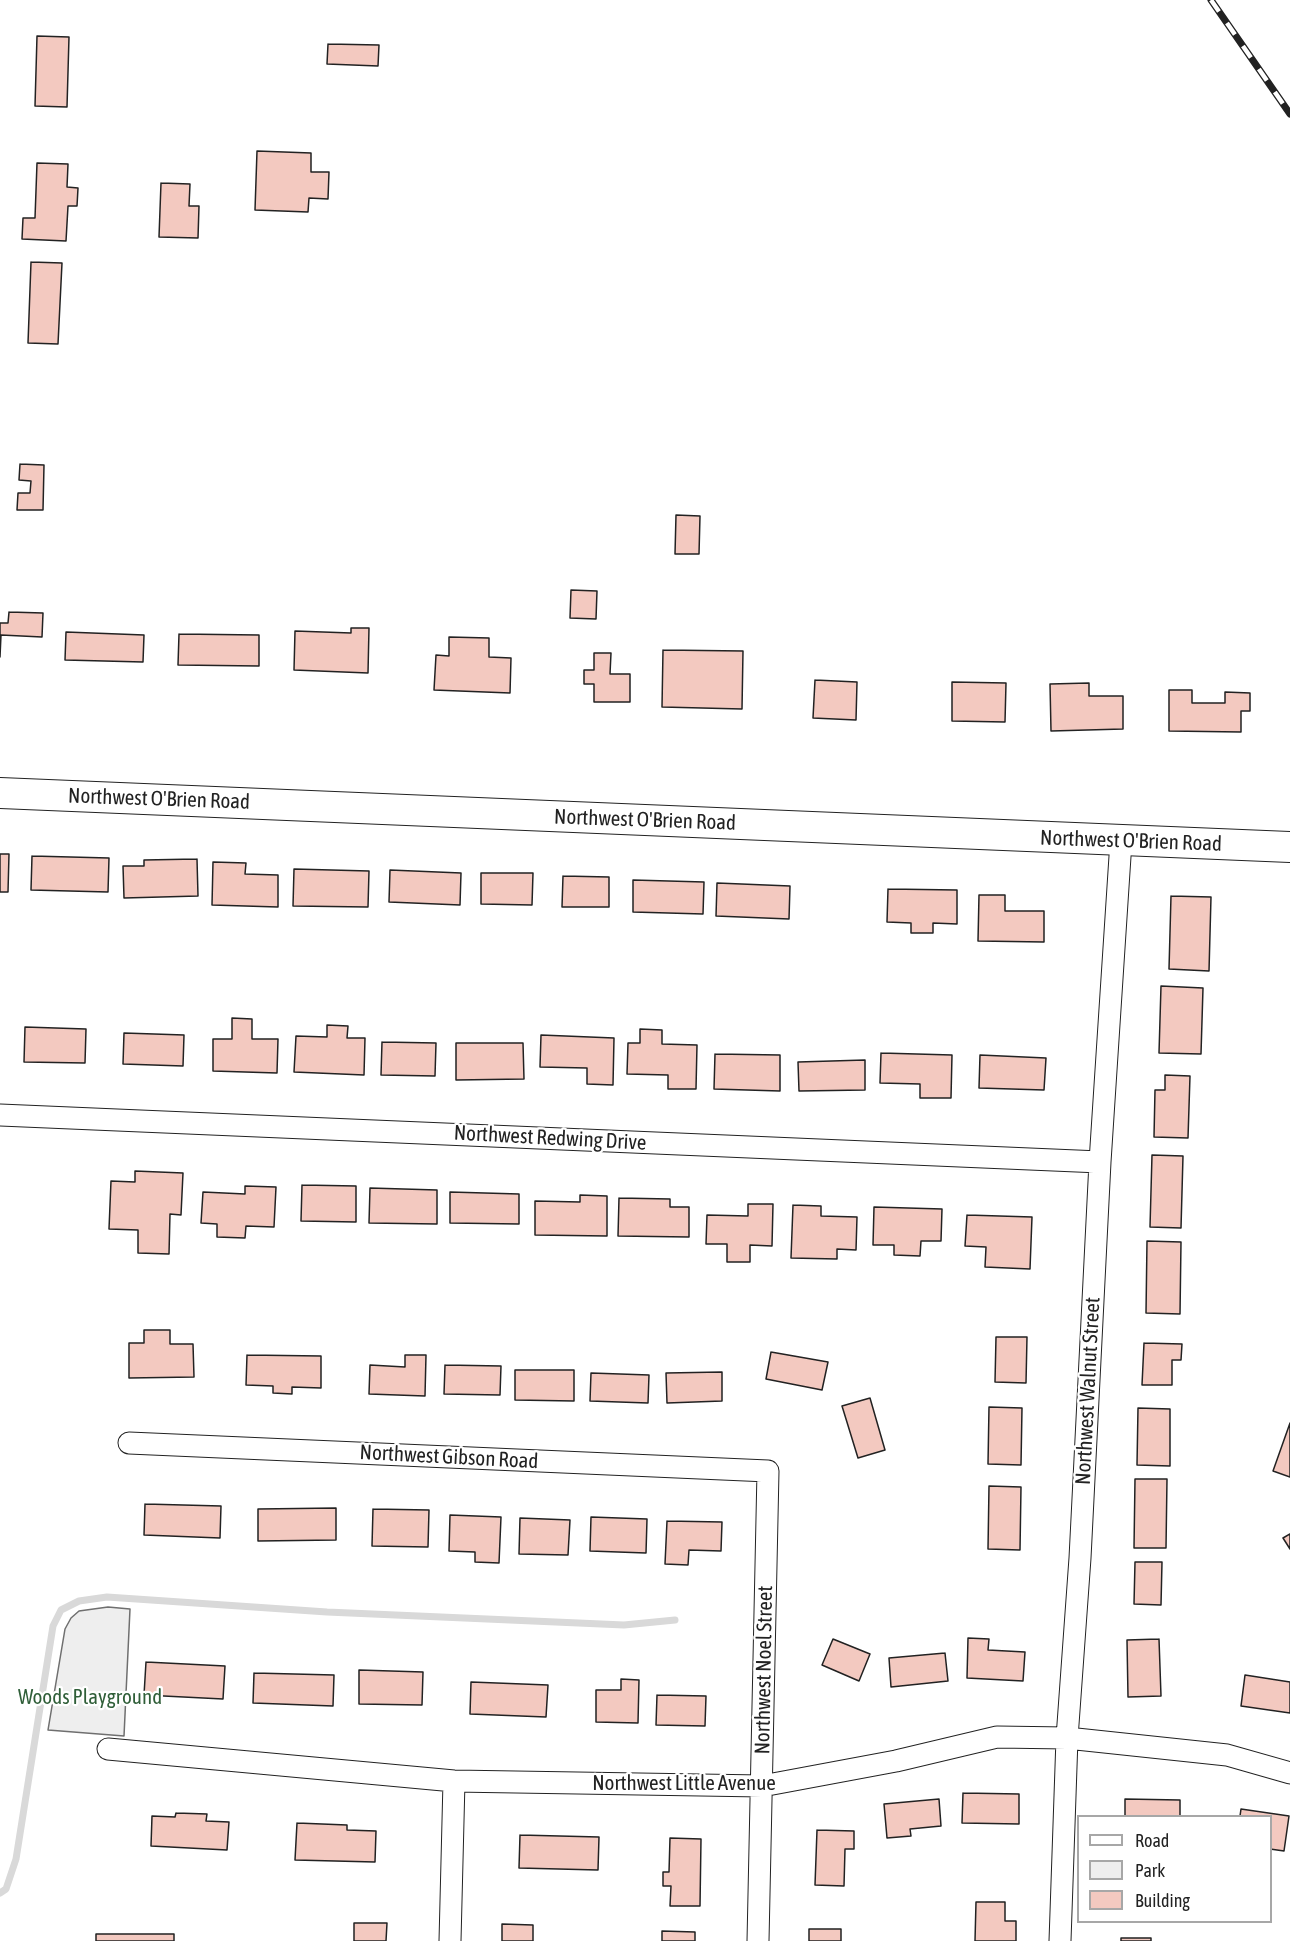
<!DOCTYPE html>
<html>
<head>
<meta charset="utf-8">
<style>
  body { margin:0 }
  #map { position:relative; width:1290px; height:1941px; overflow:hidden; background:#fff; font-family:"Asap Condensed",sans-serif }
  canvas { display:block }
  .legend { position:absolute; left:1077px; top:1815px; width:195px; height:108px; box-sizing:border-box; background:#fff; border:2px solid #a7a7a7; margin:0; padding:8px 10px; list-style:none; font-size:18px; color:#222 }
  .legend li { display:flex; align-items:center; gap:12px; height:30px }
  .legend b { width:30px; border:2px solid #a7a7a7 }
</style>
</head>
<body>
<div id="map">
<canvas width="1290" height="1941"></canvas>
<ul class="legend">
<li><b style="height:8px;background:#fff"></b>Road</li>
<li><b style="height:16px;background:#eee"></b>Park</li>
<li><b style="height:16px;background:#f3c9c0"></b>Building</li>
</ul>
</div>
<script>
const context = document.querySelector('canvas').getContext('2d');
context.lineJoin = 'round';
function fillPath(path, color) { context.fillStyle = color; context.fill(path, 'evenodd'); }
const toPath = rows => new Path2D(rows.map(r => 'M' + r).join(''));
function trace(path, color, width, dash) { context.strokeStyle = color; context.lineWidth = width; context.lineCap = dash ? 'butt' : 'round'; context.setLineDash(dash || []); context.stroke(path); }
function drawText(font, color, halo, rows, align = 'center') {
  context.font = font + ' "Asap Condensed",sans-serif'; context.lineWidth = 4.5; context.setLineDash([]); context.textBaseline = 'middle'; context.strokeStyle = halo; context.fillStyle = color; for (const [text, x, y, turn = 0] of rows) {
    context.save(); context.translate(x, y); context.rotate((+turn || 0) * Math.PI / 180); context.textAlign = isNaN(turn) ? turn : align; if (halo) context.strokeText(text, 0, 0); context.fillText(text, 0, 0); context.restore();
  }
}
const green = toPath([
  [108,1607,130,1609,124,1736,48,1730,65,1629,71,1618,79,1611,108,1607]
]);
const stream = toPath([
  [0,1893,6,1889,16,1859,53,1626,61,1610,79,1601,107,1597,327,1612,624,1625,675,1620]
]);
const building = toPath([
  [37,36,69,37,67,107,35,106,37,36],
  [328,44,379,45,378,66,327,64,328,44],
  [257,151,311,153,311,172,329,172,328,199,309,198,308,212,255,210,257,151],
  [37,163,68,164,67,187,78,188,77,206,68,206,66,241,22,239,23,218,35,218,37,163],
  [161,183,190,184,189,206,199,206,198,238,159,237,161,183],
  [31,262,62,263,58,344,28,343,31,262],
  [20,464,44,465,43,510,17,510,18,493,30,493,31,481,19,480,20,464],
  [676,515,700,516,699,554,675,554,676,515],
  [571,590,597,591,596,619,570,618,571,590],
  [9,612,43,613,42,637,1,635,0,657,0,623,8,623,9,612],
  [351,628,369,628,368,673,294,670,295,631,351,633,351,628],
  [66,632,144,635,143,662,65,660,66,632],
  [179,634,259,635,259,666,178,665,179,634],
  [449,637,489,638,489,657,511,658,510,693,434,690,436,655,449,656,449,637],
  [663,650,743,651,742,709,662,707,663,650],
  [594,653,611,653,610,674,630,674,630,702,594,702,594,684,584,684,584,670,594,670,594,653],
  [815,680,857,682,856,720,813,718,815,680],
  [952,682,1006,683,1005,722,952,721,952,682],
  [1089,683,1089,696,1123,696,1123,729,1051,731,1050,684,1089,683],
  [1169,690,1192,690,1192,703,1225,703,1225,692,1250,693,1250,711,1241,711,1241,732,1169,731,1169,690],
  [0,854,9,854,8,892,0,892,0,854],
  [32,856,109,858,108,892,31,890,32,856],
  [197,859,198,896,124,898,123,866,144,866,144,860,197,859],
  [213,862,246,863,245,874,278,875,278,907,212,905,213,862],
  [294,869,369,871,368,907,293,906,294,869],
  [390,870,461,873,460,905,389,902,390,870],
  [481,873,533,873,532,905,481,904,481,873],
  [563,876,609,877,609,907,562,907,563,876],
  [633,880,704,882,703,914,633,912,633,880],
  [717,883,790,886,789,919,716,916,717,883],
  [888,889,957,890,957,924,933,923,933,933,911,933,911,923,887,922,888,889],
  [979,895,1005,895,1005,911,1044,911,1044,942,978,941,979,895],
  [1171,896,1211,897,1209,971,1169,969,1171,896],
  [1161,986,1203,988,1201,1054,1159,1053,1161,986],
  [232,1018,252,1019,252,1039,278,1039,277,1073,213,1071,213,1039,232,1039,232,1018],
  [327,1025,348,1026,347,1038,365,1038,364,1075,294,1072,296,1036,327,1037,327,1025],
  [25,1027,86,1029,85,1063,24,1062,25,1027],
  [640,1029,662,1030,662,1044,697,1045,696,1089,668,1089,668,1075,627,1074,628,1043,640,1043,640,1029],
  [124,1033,184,1035,183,1066,123,1064,124,1033],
  [541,1035,614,1038,613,1085,587,1084,587,1068,540,1067,541,1035],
  [382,1042,436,1043,435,1076,381,1075,382,1042],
  [456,1043,523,1043,524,1079,456,1080,456,1043],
  [881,1053,952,1055,951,1098,920,1098,920,1084,880,1083,881,1053],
  [715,1054,780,1055,780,1091,714,1089,715,1054],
  [980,1055,1046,1058,1044,1090,979,1088,980,1055],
  [865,1060,865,1090,799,1091,798,1062,865,1060],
  [1165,1075,1190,1076,1188,1138,1154,1137,1155,1090,1165,1090,1165,1075],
  [1152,1155,1183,1156,1181,1228,1150,1227,1152,1155],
  [135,1171,183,1173,181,1215,170,1214,169,1254,138,1253,138,1230,109,1229,111,1181,135,1182,135,1171],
  [302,1185,356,1186,356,1222,301,1221,302,1185],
  [245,1186,276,1187,274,1227,246,1226,245,1238,217,1237,217,1224,201,1223,203,1192,245,1194,245,1186],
  [370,1188,437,1190,437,1224,369,1223,370,1188],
  [450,1192,519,1194,519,1224,450,1223,450,1192],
  [580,1195,607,1196,607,1236,535,1235,535,1201,580,1202,580,1195],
  [619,1198,670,1199,670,1207,689,1207,689,1237,618,1236,619,1198],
  [748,1204,773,1204,772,1246,750,1245,750,1262,727,1262,727,1244,706,1244,707,1215,748,1216,748,1204],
  [793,1205,821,1206,821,1216,857,1217,856,1250,837,1249,837,1259,791,1258,793,1205],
  [874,1207,942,1209,941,1241,921,1241,920,1256,894,1255,894,1245,873,1245,874,1207],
  [967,1215,1032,1217,1030,1269,985,1267,986,1247,965,1246,967,1215],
  [1147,1241,1181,1242,1180,1314,1146,1313,1147,1241],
  [144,1330,170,1330,170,1344,193,1344,194,1377,129,1378,129,1343,144,1343,144,1330],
  [996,1337,1027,1337,1026,1383,995,1382,996,1337],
  [1144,1343,1182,1344,1181,1360,1172,1360,1172,1385,1142,1385,1144,1343],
  [771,1352,828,1362,822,1390,766,1379,771,1352],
  [247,1355,321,1356,321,1388,292,1387,292,1394,273,1393,273,1386,246,1385,247,1355],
  [405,1355,426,1355,425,1396,369,1394,370,1365,405,1367,405,1355],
  [445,1365,501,1366,500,1395,444,1394,445,1365],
  [515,1370,574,1370,574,1401,515,1400,515,1370],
  [722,1372,722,1401,667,1403,666,1373,722,1372],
  [591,1373,649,1375,648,1403,590,1401,591,1373],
  [870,1398,885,1450,858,1458,842,1406,870,1398],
  [989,1407,1022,1408,1021,1465,988,1464,989,1407],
  [1138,1408,1170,1409,1170,1466,1137,1465,1138,1408],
  [1290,1423,1290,1477,1273,1471,1290,1423],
  [1135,1479,1167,1479,1166,1548,1134,1548,1135,1479],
  [989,1486,1021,1487,1020,1550,988,1549,989,1486],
  [145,1504,221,1506,220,1538,144,1535,145,1504],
  [336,1508,336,1540,258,1541,258,1509,336,1508],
  [373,1509,429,1510,428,1547,372,1546,373,1509],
  [450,1515,501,1517,499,1563,475,1562,475,1552,449,1551,450,1515],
  [591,1517,647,1519,646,1553,590,1551,591,1517],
  [520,1518,570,1520,568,1555,519,1554,520,1518],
  [667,1521,722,1522,721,1551,689,1550,688,1565,665,1564,667,1521],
  [1290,1534,1290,1549,1283,1538,1290,1534],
  [1135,1562,1162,1562,1161,1605,1134,1604,1135,1562],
  [968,1638,989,1639,988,1650,1025,1652,1023,1681,967,1678,968,1638],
  [833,1639,870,1654,859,1681,822,1665,833,1639],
  [1159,1639,1161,1696,1128,1697,1127,1640,1159,1639],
  [945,1653,948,1681,891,1687,889,1658,945,1653],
  [146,1662,225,1666,223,1699,144,1695,146,1662],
  [359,1670,423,1672,422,1705,359,1704,359,1670],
  [254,1673,334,1675,333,1706,253,1703,254,1673],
  [1245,1675,1290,1682,1290,1713,1241,1706,1245,1675],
  [621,1679,639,1680,638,1723,596,1722,596,1690,621,1690,621,1679],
  [471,1682,548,1685,546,1717,470,1714,471,1682],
  [657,1695,706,1696,705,1726,656,1725,657,1695],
  [963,1793,1019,1794,1019,1824,962,1823,963,1793],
  [939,1799,941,1826,910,1829,911,1836,887,1838,884,1804,939,1799],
  [1125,1799,1180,1800,1180,1816,1125,1816,1125,1799],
  [1241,1809,1289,1816,1284,1851,1270,1849,1270,1816,1240,1816,1241,1809],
  [176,1813,207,1814,206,1821,229,1822,227,1850,151,1846,152,1816,175,1817,176,1813],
  [297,1823,347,1825,347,1830,376,1831,375,1862,295,1860,297,1823],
  [817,1830,854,1831,854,1849,845,1849,844,1886,815,1885,817,1830],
  [520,1835,599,1837,598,1870,519,1868,520,1835],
  [670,1838,701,1839,700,1906,670,1906,671,1886,663,1886,663,1872,669,1872,670,1838],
  [976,1902,1005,1902,1005,1921,1016,1921,1016,1941,975,1941,976,1902],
  [354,1923,387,1923,386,1941,354,1941,354,1923],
  [502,1924,533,1925,533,1941,502,1941,502,1924],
  [809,1929,841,1929,841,1941,809,1941,809,1929],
  [662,1931,695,1932,695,1941,662,1941,662,1931],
  [96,1934,174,1934,174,1941,96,1941,96,1934],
  [1121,1938,1151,1938,1151,1941,1121,1941,1121,1938]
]);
const street = toPath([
  [0,1115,1100,1162],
  [129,1443,768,1471,758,1941],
  [108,1749,454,1781,762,1786,896,1761,997,1737,1067,1738,1227,1755,1290,1773],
  [450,1941,454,1781],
  [1060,1941,1067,1738,1080,1558,1100,1162,1121,841]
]);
const secondary = toPath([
  [0,793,1290,847]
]);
const rail = toPath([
  [1211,0,1290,114]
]);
const streetNames = [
  ["Northwest O'Brien Road",159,799,2],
  ["Northwest O'Brien Road",645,820,2],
  ["Northwest O'Brien Road",1131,841,2],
  ["Northwest Redwing Drive",550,1138,3],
  ["Northwest Walnut Street",1088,1391,-87],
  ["Northwest Gibson Road",449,1457,3],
  ["Northwest Noel Street",764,1670,-89],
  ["Northwest Little Avenue",684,1783]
];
const parkNames = [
  ["Woods Playground",90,1697]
];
fillPath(green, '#eee');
trace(green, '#6f6f6f', 1.5);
trace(stream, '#d9d9d9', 7);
fillPath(building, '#f3c9c0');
trace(building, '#222', 1.5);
trace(street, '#222', 23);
trace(secondary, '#222', 32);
trace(street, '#fff', 21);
trace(secondary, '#fff', 30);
trace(rail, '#222', 7);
trace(rail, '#fff', 4.5, [14]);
drawText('21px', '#222', '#fff', streetNames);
drawText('21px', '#2f5e38', '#fff', parkNames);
</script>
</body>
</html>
